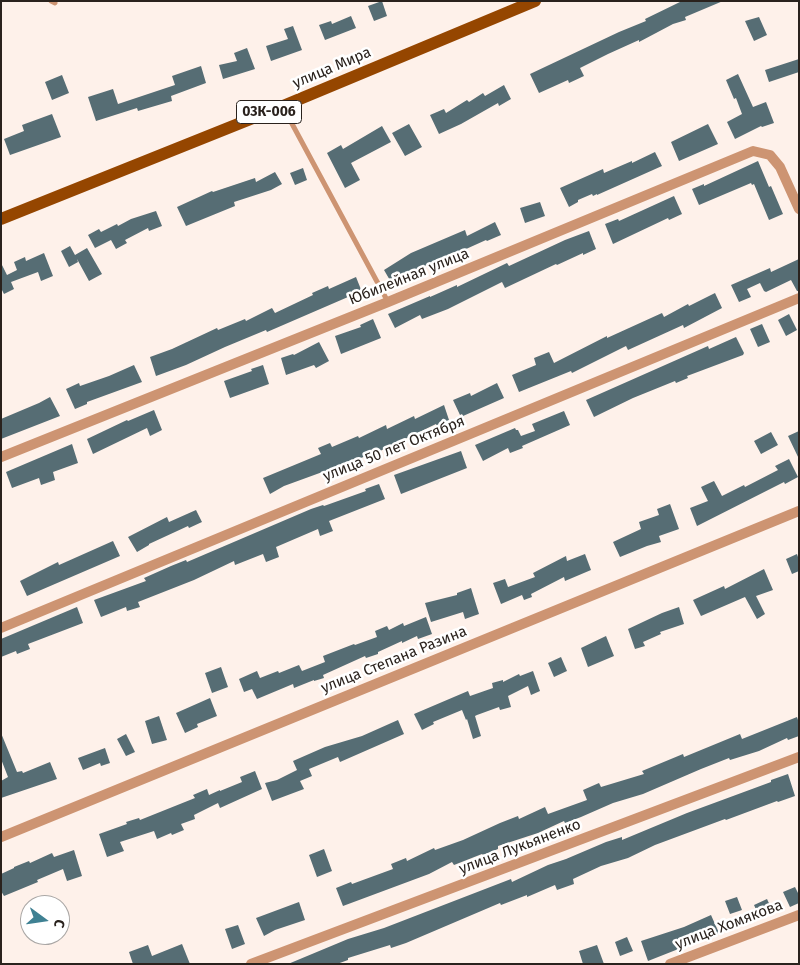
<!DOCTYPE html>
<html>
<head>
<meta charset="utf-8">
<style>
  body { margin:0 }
  #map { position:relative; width:800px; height:965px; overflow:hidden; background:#fef1ea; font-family:"Fira Sans",sans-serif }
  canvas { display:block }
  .frame { position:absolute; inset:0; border:2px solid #2a221d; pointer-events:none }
  .north { position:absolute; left:20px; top:895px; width:50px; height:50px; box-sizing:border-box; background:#fff; border:1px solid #aaa7a5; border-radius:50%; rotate:104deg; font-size:14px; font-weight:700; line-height:20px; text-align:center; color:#2a221d }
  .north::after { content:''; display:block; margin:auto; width:18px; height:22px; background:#3f8193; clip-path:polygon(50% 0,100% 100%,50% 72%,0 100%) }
</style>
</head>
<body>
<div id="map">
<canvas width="800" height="965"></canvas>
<div class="frame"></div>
<div class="north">С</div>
</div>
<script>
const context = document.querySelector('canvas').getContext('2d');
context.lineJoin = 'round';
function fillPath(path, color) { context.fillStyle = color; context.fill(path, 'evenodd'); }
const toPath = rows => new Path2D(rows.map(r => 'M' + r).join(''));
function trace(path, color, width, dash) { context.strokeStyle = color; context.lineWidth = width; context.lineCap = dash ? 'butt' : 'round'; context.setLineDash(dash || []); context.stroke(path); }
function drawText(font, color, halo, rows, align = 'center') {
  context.font = font + ' "Fira Sans",sans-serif'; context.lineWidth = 5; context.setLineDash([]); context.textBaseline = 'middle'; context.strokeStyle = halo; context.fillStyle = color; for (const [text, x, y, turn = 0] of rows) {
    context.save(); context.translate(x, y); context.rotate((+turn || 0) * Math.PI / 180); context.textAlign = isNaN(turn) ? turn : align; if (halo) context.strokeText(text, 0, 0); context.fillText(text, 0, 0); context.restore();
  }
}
const building = toPath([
  [382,1,387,16,374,21,368,6],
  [682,1,723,1,685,17,686,20,673,24,639,42,639,40,608,54,580,68,584,76,569,83,568,80,539,93,530,74,619,32,646,21,645,19],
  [351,16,356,28,325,40,319,25,331,21,332,24],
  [759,17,767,35,754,41,745,21],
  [293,26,302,50,271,61,266,46,288,39,284,29],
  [247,48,255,69,223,79,219,65,237,61,234,53],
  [799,59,799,72,769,82,765,70],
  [201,66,206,83,171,96,172,101,138,111,137,108,96,121,88,97,113,89,118,104,175,85,172,76],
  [738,74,753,107,766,102,774,123,762,127,761,126,735,139,727,122,742,114,736,98,734,99,726,80],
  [62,75,69,93,52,100,45,82],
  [504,85,511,99,499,106,498,103,461,124,439,134,430,115,444,109,446,113,467,100,469,102,483,93,485,96],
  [52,114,61,137,10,155,4,139,24,131,22,125],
  [409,124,422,147,405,156,392,133],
  [708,124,718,144,679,161,671,142],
  [382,126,391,142,351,163,360,180,345,188,327,153,341,145,343,149],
  [655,152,662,166,597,195,597,194,593,196,592,194,578,200,578,202,569,207,560,188,603,169,604,173,632,161,632,163],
  [758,161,769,187,771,186,783,214,769,220,754,184,752,185,751,183,699,205,692,189,704,184,704,186],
  [303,168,307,180,295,185,290,173],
  [275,172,282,184,271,190,234,202,235,206,186,226,177,207,212,191,213,192,255,178,256,182],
  [674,196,682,214,669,220,668,218,613,244,605,224,618,219,619,221],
  [540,202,545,216,525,223,520,208],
  [156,211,162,226,149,231,148,228,125,240,127,243,116,249,111,240,95,248,88,235,99,229,101,232,117,224,118,226,131,219],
  [495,222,501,235,487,241,486,240,455,254,455,252,432,262,408,275,407,273,391,282,384,270,411,253,465,230,467,236],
  [589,231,596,249,583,255,583,253,557,265,556,264,505,288,502,282,448,309,422,319,420,315,395,328,388,314,430,296,430,297,457,285,457,287,507,263,509,266,565,240],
  [70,246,75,255,87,248,102,274,89,281,77,259,78,262,69,267,61,251],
  [44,253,53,276,41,281,38,272,11,282,14,289,4,294,1,288,1,263,7,275,17,270,14,262,25,257,26,261],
  [799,259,799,291,797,291,791,280,766,292,764,291,760,283,747,289,751,297,739,302,731,285,770,268,771,272],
  [356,277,362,292,348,298,348,297,267,332,266,330,225,347,186,365,156,376,150,357,172,349,217,328,218,330,245,319,246,321,272,308,275,313,313,295,312,293,328,286,329,289],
  [715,293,722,308,684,328,683,325,628,350,626,346,572,373,571,371,519,392,512,375,536,365,534,358,549,352,554,363,607,336,607,338,662,313,664,317,688,304,689,306],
  [789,314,797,330,786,336,778,320],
  [373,319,381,338,341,354,335,336,361,327,360,325],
  [762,324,770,342,758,347,750,329],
  [736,337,744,353,743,355,687,376,688,378,676,383,675,381,633,398,594,417,586,400,708,346,709,349],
  [319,342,329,361,316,368,314,365,286,375,281,358,293,354,294,355],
  [134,365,142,382,87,402,87,404,75,409,66,389,79,383,80,386,109,376],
  [263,365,269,384,230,398,224,381,252,371,251,369],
  [497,383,504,398,463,416,462,414,460,415,453,400,470,393,471,396],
  [50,397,60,416,1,439,1,419,39,403],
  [444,405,449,420,437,426,436,424,380,451,284,486,270,494,263,478,321,454,318,448,330,443,332,447,358,436,359,438,386,425,387,429,414,416,415,419],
  [154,410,162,430,150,436,147,428,93,454,87,439,127,420,128,421],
  [564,411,570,425,522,446,523,448,510,453,508,448,483,461,475,445,515,428,516,430,518,430,521,436,535,431,532,424],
  [799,431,799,459,788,436],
  [771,432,778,445,761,454,754,441],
  [72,444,78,463,53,472,55,480,41,485,39,478,12,488,6,472],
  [461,451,467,468,401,494,394,475],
  [789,459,798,477,785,484,784,482,697,526,690,508,708,501,701,487,714,481,722,496,744,485,745,487,778,470,775,466],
  [379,484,385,499,329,521,333,531,320,536,318,529,276,547,279,557,266,562,263,554,235,565,234,561,194,580,138,602,140,607,127,611,126,607,101,617,94,600,146,581,144,578,171,566,186,560,187,562,311,509,323,505,324,506,366,491,365,489],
  [670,504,679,529,659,536,661,542,647,546,620,557,613,542,641,529,639,522,659,515,657,509],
  [196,510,202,522,189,528,188,526,149,544,149,545,137,552,128,537,167,517,169,522],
  [113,541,120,556,27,596,20,581,58,562,59,565],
  [585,554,591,570,565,581,564,577,531,594,532,597,524,600,522,595,501,604,493,583,505,579,508,587,535,577,533,573,566,556,567,561],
  [797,554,799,560,799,571,792,574,786,559],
  [764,569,773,590,756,596,765,614,757,619,745,597,701,616,693,600,724,586,725,589],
  [471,588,479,614,465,619,463,612,431,622,425,603,457,595,457,593],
  [77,607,83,623,28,644,30,649,17,654,16,651,1,657,1,639],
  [679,607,684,624,660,632,661,634,643,642,645,646,635,649,628,629,662,613],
  [426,617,432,634,418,639,417,636,402,643,402,641,378,652,378,654,366,658,365,656,323,675,324,678,314,681,314,680,294,688,293,684,257,699,252,689,244,692,239,679,257,671,260,678,278,671,279,673,299,665,302,671,325,662,323,656,354,644,355,645,377,637,375,631,387,626,389,630,403,623,404,626],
  [606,636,614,656,588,667,581,648],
  [561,657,567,671,554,677,548,663],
  [221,667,228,687,212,693,205,673],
  [533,671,540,691,531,695,528,686,508,696,511,707,500,710,499,707,477,715,475,716,481,736,473,739,467,719,466,720,462,710,433,722,434,724,422,730,414,714,468,691,470,696,493,688,492,683,503,680,503,682,519,674,520,676],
  [210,698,217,716,197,724,198,727,185,733,176,713],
  [159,716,167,740,152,744,145,721],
  [797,717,799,723,799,736,788,740,787,738,759,751,730,760,729,758,701,769,643,794,613,803,581,817,565,823,564,821,538,833,498,846,498,849,483,855,482,854,454,865,452,862,429,874,343,906,336,888,351,882,352,884,393,869,391,864,406,858,407,861,434,848,435,850,463,840,500,823,518,816,519,819,545,807,548,814,587,800,583,790,599,783,601,787,644,774,642,771,683,754,684,757,740,734,742,739],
  [398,720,404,734,340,762,338,757,309,769,312,776,300,781,304,789,272,801,265,783,277,780,297,770,293,761,325,747,362,736],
  [1,733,17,772,22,771,23,773,50,762,57,779,1,798,1,781,8,777,1,759],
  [126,734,135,752,126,756,117,739],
  [105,748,110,763,101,766,100,763,83,770,78,758],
  [255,771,262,789,220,808,218,803,194,815,195,819,181,824,184,830,172,835,171,833,157,839,154,831,120,842,124,851,107,857,99,834,127,824,126,822,139,818,140,820,195,798,193,795,207,789,209,795,220,790,220,791,242,782,240,777],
  [788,774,795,796,778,802,777,801,726,820,725,819,655,845,628,858,601,866,573,879,574,884,557,890,555,885,527,897,527,895,501,905,500,903,406,943,391,948,390,945,348,958,348,960,337,964,288,964,348,939,384,928,511,879,512,882,548,865,566,859,606,842,622,837,622,840,687,813,771,782,771,780],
  [324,849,332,871,317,877,309,855],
  [74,850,82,876,67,881,63,869,37,880,38,882,4,896,1,891,1,874,14,868,14,867,29,861,30,863,52,853,54,857],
  [795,887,799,895,799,903,790,907,783,892],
  [737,897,742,910,730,914,725,901],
  [767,899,773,912,760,918,754,905],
  [299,902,305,920,275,930,264,936,256,918],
  [711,915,719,933,648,961,641,941,684,927],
  [238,925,245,944,232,949,225,929],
  [627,937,633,951,620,956,615,942],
  [182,944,190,964,133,964,129,952,148,945,152,956],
  [597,945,604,964,583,964,579,951]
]);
const lane = toPath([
  [51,1,55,3],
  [283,107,388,302]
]);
const street = toPath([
  [1,457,388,302,753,151,770,155,780,167,799,209],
  [1,628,799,298],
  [1,837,799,511],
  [251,964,799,757],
  [670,964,799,915]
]);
const primary = toPath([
  [1,219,283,106,535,1]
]);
const shields = [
  [269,112,65]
];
const shieldNames = [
  ["03К-006",269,112]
];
const streetNames = [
  ["улица Мира",332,68,-23],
  ["Юбилейная улица",409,277,-22],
  ["улица 50 лет Октября",394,449,-22],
  ["улица Степана Разина",394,660,-22],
  ["улица Лукьяненко",520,847,-21],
  ["улица Хомякова",729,925,-21]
];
fillPath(building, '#566d74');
trace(lane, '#cd9472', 5);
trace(street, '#cd9472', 10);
trace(primary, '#954600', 12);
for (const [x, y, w] of shields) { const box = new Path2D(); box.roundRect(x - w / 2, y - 11.5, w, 23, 4); context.fillStyle = '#fff'; context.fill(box); trace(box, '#2a221d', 1); }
drawText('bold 14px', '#2a221d', null, shieldNames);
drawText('15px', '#2a221d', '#fff', streetNames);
</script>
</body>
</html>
